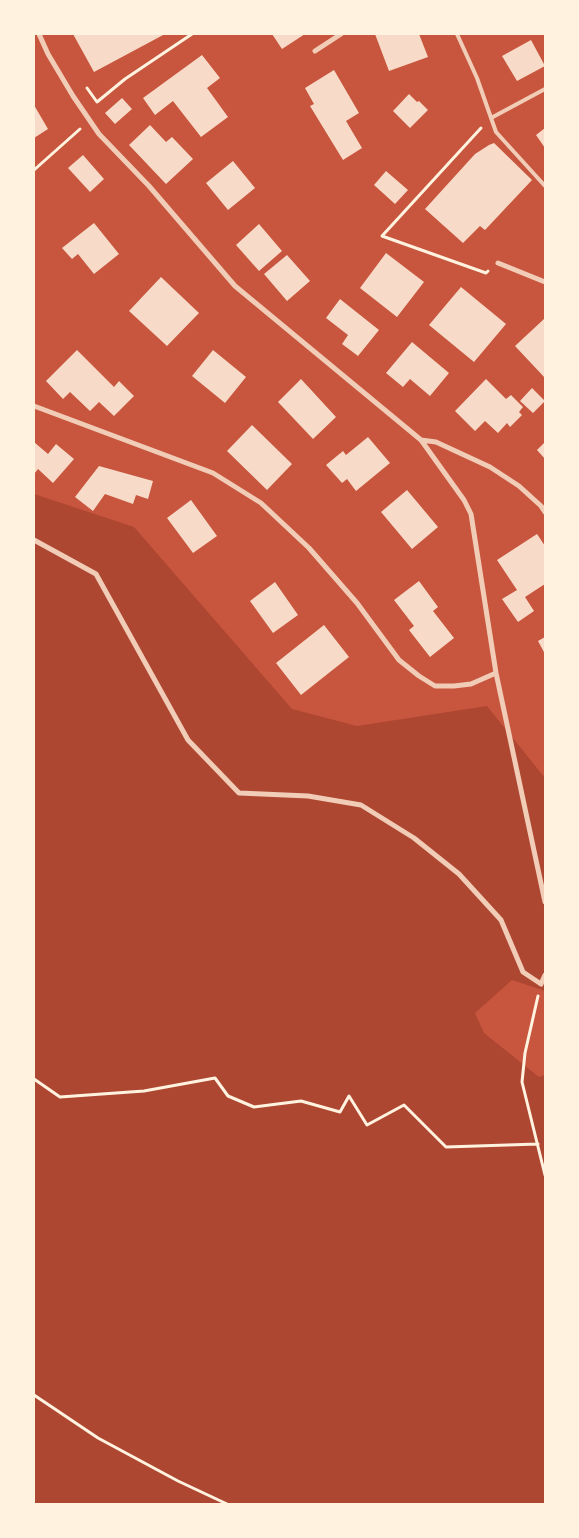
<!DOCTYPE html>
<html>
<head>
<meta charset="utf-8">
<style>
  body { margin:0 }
  #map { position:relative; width:579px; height:1538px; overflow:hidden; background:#c8553d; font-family:"Open Sans",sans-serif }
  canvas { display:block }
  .frame { position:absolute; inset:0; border:35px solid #fff3e0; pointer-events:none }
</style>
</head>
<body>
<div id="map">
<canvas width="579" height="1538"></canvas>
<div class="frame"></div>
</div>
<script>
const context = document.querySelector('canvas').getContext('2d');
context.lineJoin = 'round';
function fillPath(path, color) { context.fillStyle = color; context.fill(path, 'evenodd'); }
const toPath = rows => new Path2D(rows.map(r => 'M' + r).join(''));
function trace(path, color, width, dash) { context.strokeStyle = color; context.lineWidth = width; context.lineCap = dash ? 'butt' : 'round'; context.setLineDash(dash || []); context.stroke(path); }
const green = toPath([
  [34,494,134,527,292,709,357,726,487,706,545,778,545,991,512,980,475,1013,484,1033,539,1077,545,1075,545,1504,34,1504]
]);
const building = toPath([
  [73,34,165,34,94,72],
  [272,34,305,34,282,49],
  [375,34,419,34,428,57,389,71],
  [531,40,545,66,517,81,502,56],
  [202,55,220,78,207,88,228,117,201,137,173,101,155,115,143,98],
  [334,70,359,113,346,121,362,148,343,160,310,106,314,104,305,88],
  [409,94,417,102,419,101,428,110,410,128,393,111],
  [122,98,132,109,115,124,105,113],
  [34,105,48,129,34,138],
  [150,125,166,142,172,137,193,159,166,184,129,145],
  [545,128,545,148,536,135],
  [494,143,532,180,485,230,480,226,463,243,425,209,475,154,489,145],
  [83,155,104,179,90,192,68,168],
  [233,161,255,188,228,210,206,183],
  [386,171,408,190,395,204,374,185],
  [94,223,119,254,94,274,78,254,72,259,62,248],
  [259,224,282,251,259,271,236,245],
  [386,253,424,282,397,317,360,288],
  [287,255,310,281,287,301,264,274],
  [161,277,199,313,167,346,129,311],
  [461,287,506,324,474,362,429,325],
  [340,299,379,330,358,356,342,344,348,335,326,318],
  [544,319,545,319,545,378,515,346],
  [412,342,449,373,430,396,410,379,403,387,386,373],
  [77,350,114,387,119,381,134,396,114,416,99,402,90,411,70,392,63,399,46,381],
  [213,350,246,377,225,403,192,376],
  [301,379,336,417,313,439,278,402],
  [486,379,506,399,511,395,523,407,519,412,522,415,510,427,507,423,498,433,485,421,475,431,455,411],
  [532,388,545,401,533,413,520,401],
  [252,425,292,464,267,490,227,451],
  [368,437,390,463,356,491,347,479,342,483,326,465,343,451,346,455],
  [34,442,48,454,56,444,74,459,53,483,38,469,34,474],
  [545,442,545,459,537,450],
  [99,466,153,481,148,499,136,495,133,504,105,494,93,511,75,497],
  [407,490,438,527,412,549,381,512],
  [191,500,217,536,193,553,167,518],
  [537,534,545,546,545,584,525,597,534,611,518,622,502,599,517,590,497,560],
  [419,581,438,607,433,611,454,638,430,657,409,630,414,626,394,600],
  [275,582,298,615,273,633,250,601],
  [324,625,349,657,301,695,276,663],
  [545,637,545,654,538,641]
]);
const path = toPath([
  [87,88,97,102,125,79,192,34],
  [481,128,382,236,486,273,488,271],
  [34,170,80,129],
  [538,996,525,1053,522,1082,545,1175],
  [34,1079,60,1097,144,1091,215,1078,228,1096,254,1107,301,1101,340,1112,349,1096,367,1125,404,1105,446,1147,538,1144],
  [34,1395,98,1438,178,1481,227,1504]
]);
const service = toPath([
  [457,34,477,78,496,132,545,186],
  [491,118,545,89]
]);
const minor = toPath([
  [39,34,48,54,73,96,99,134,149,186,235,286,421,440,464,500,471,514,496,673,545,902],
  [315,51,341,34],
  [498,263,545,282],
  [34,406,213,473,261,503,309,548,357,603,399,660,419,676,435,686,454,686,471,684,496,673],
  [421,440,436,442,490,467,519,486,541,506,545,512],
  [34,540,96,574,188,740,239,793,308,796,361,805,414,838,459,874,501,920,523,972,541,984,545,975]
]);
fillPath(green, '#ae4732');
fillPath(building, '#f7dbc8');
trace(path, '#fff3e0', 3);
trace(service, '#f1ccb7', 4);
trace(minor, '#f1ccb7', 5);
</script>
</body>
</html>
